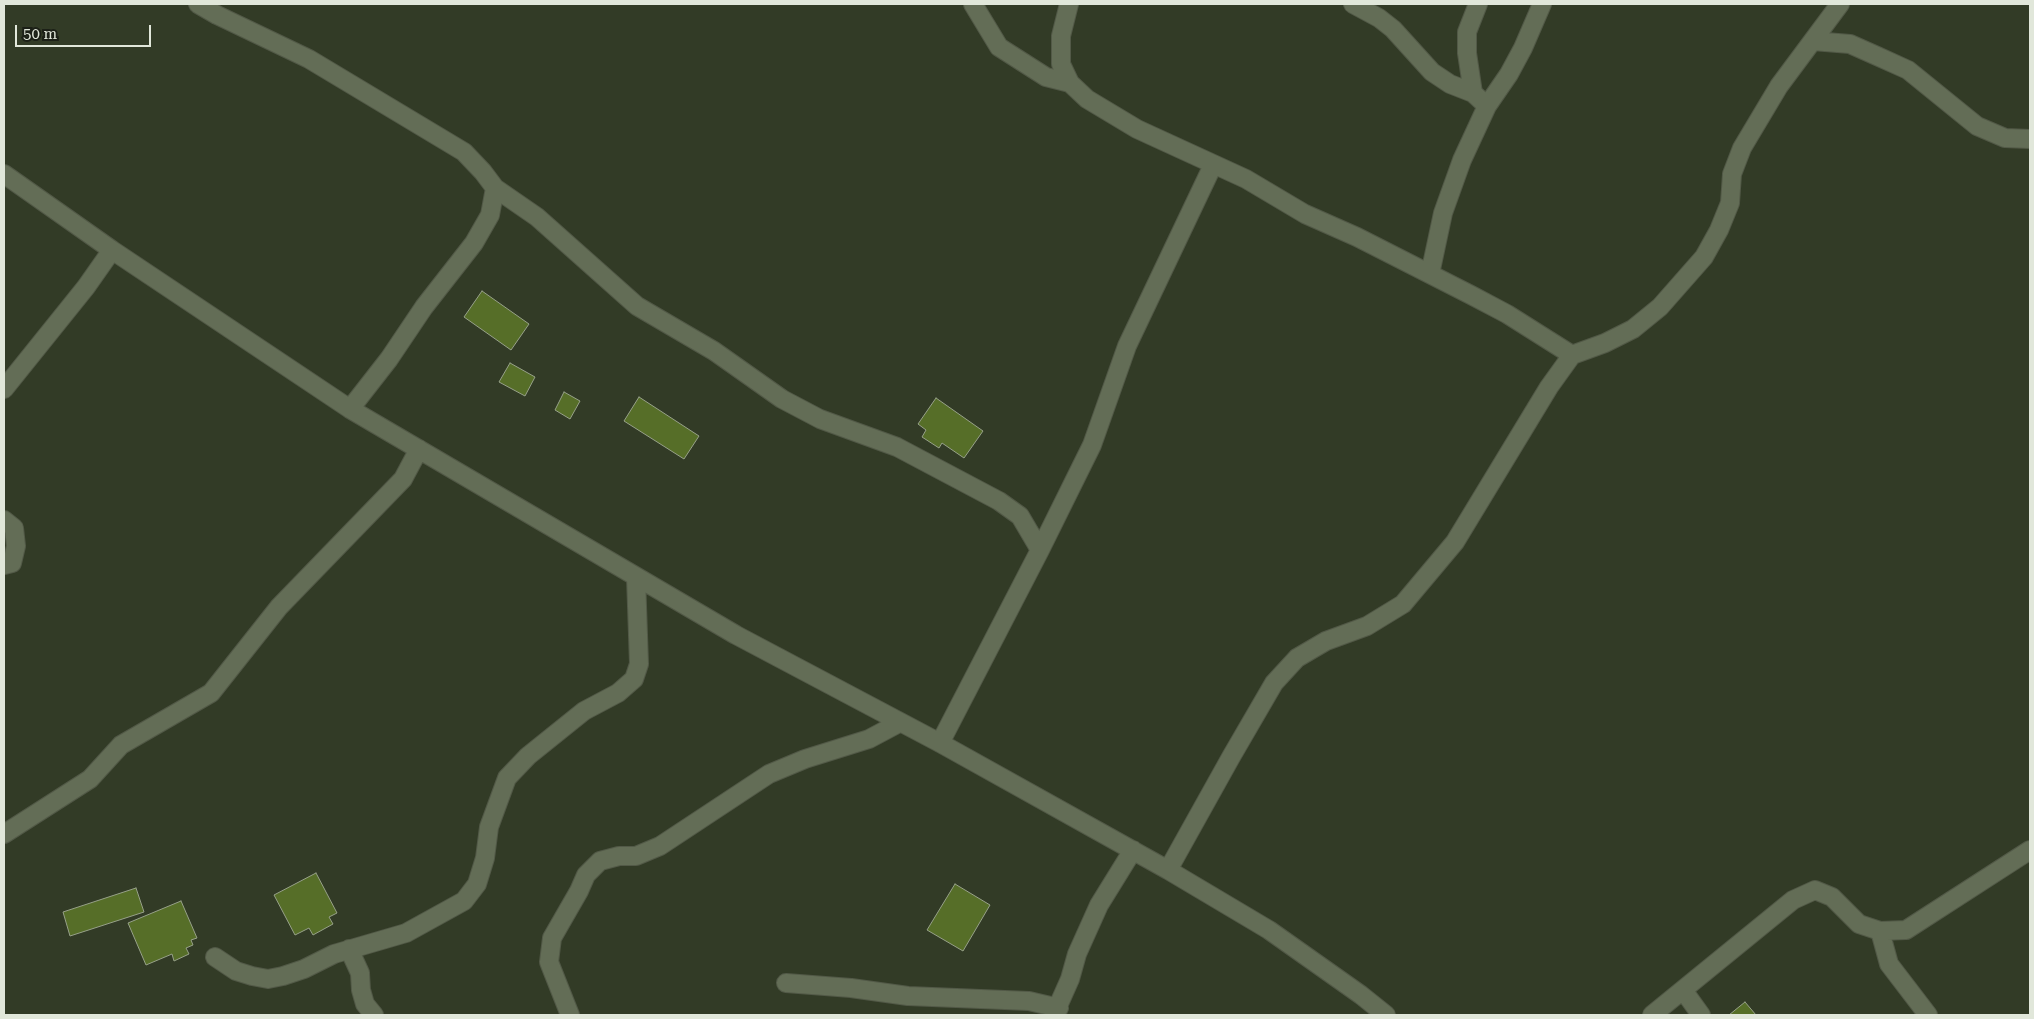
<!DOCTYPE html>
<html>
<head>
<meta charset="utf-8">
<style>
  body { margin:0 }
  #map { position:relative; width:2034px; height:1019px; overflow:hidden; background:#323b26; font-family:"Roboto Serif",serif }
  canvas { display:block }
  .frame { position:absolute; inset:0; border:5px solid #e1e7da; pointer-events:none }
  .scale { position:absolute; left:15px; top:25px; width:136px; height:22px; box-sizing:border-box; border:2px solid #e1e7da; border-top:0; padding-left:6px; font-size:15px; line-height:18px; white-space:nowrap; color:#e1e7da; -webkit-text-stroke:4px #1c2017; paint-order:stroke }
</style>
</head>
<body>
<div id="map">
<canvas width="2034" height="1019"></canvas>
<div class="frame"></div>
<div class="scale">50 m</div>
</div>
<script>
const context = document.querySelector('canvas').getContext('2d');
context.lineJoin = 'round';
function fillPath(path, color) { context.fillStyle = color; context.fill(path, 'evenodd'); }
const toPath = rows => new Path2D(rows.map(r => 'M' + r).join(''));
function trace(path, color, width, dash) { context.strokeStyle = color; context.lineWidth = width; context.lineCap = dash ? 'butt' : 'round'; context.setLineDash(dash || []); context.stroke(path); }
const building = toPath([
  [482,291,529,324,511,350,464,317,482,291],
  [510,363,535,377,525,396,499,382,510,363],
  [564,392,580,401,570,419,555,410,564,392],
  [639,397,699,436,684,459,624,421,639,397],
  [936,398,983,431,964,458,942,443,939,448,922,437,926,430,918,424,936,398],
  [316,873,337,913,329,917,333,924,313,935,309,928,295,935,274,895,316,873],
  [955,884,990,905,963,951,927,930,955,884],
  [136,888,144,912,70,936,63,912,136,888],
  [181,901,197,938,191,940,193,945,186,948,189,954,174,961,172,954,146,965,128,923,181,901],
  [1745,1002,1756,1015,1729,1015,1745,1002]
]);
const minor = toPath([
  [198,4,217,15,309,59,464,152,483,172,495,188,537,217,637,306,714,351,782,399,820,419,897,447,999,501,1020,516,1040,550],
  [973,4,999,47,1046,77,1070,83],
  [1069,4,1061,36,1061,64,1070,83,1087,99,1137,129,1246,179,1305,214,1357,237,1471,295,1507,314,1572,355],
  [1353,4,1379,18,1393,29,1432,72,1450,84,1473,93,1487,106],
  [1813,41,1850,44,1877,56,1908,70,1977,126,2005,138,2030,139],
  [1473,93,1467,53,1467,32,1478,4],
  [4,174,112,250,350,409,736,635,940,743,1168,870,1269,930,1361,995,1386,1015],
  [1430,274,1443,213,1462,160,1487,106,1509,74,1523,48,1542,4],
  [4,389,86,287,112,250],
  [350,409,389,359,424,307,474,243,490,215,495,188],
  [4,520,14,528,16,546,12,563,4,565],
  [940,743,1040,550,1092,445,1127,346,1213,165],
  [4,834,90,779,121,745,211,693,279,607,403,479,419,449],
  [1168,870,1231,757,1274,683,1297,658,1326,641,1367,626,1403,604,1455,542,1549,387,1572,355,1605,343,1633,329,1660,307,1704,257,1719,230,1730,203,1732,174,1742,148,1779,86,1840,4],
  [1880,931,1889,964,1928,1015],
  [349,949,360,973,361,990,365,1004,374,1015],
  [215,957,236,971,252,976,268,979,283,976,304,969,334,954,406,933,464,901,477,884,485,858,489,827,507,778,528,756,584,711,618,693,634,679,639,664,636,577],
  [786,983,851,988,908,996,1029,1001,1059,1008],
  [1683,990,1701,1015],
  [570,1015,549,962,552,938,579,891,586,875,600,861,619,856,636,856,660,846,769,774,805,759,869,739,899,723],
  [1054,1015,1070,979,1077,954,1099,905,1133,850],
  [1652,1015,1793,900,1815,890,1832,897,1859,924,1880,931,1906,930,2030,850]
]);
fillPath(building, '#566e28');
trace(building, '#97a189', 1);
trace(minor, '#525947', 20);
trace(minor, '#636d56', 18);
</script>
</body>
</html>
